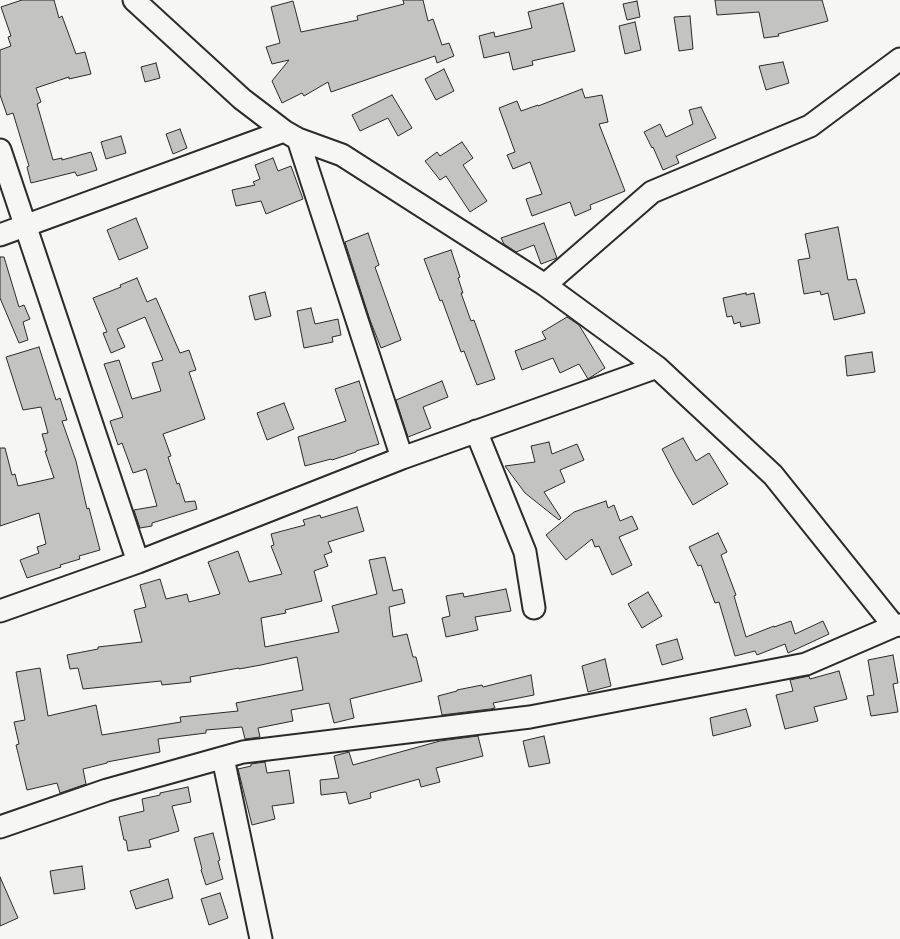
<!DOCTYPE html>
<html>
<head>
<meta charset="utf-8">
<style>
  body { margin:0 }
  canvas { display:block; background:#f6f6f2 }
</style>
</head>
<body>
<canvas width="900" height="939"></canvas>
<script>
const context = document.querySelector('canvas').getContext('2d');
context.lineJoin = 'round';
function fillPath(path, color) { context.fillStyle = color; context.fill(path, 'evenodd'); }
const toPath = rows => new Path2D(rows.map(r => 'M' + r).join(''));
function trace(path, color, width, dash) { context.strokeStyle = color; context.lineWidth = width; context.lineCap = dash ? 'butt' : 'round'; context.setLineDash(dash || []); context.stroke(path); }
const building = toPath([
  [22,0,54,0,59,18,62,16,76,54,85,52,91,74,69,79,69,77,36,88,41,102,37,104,53,160,62,158,62,160,91,152,97,170,77,176,75,172,31,183,27,167,29,166,13,113,7,115,0,95,0,50,11,46,8,37,11,36,1,7,22,0],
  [403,0,423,0,428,21,433,19,442,45,449,43,454,56,437,63,435,56,331,92,328,82,304,96,302,93,282,103,272,81,289,60,272,64,266,47,280,43,271,7,293,1,301,32,358,20,357,16,404,4,403,0],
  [715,0,822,0,828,21,778,34,779,36,764,38,759,12,717,15,715,0],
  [637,1,640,17,627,20,623,4,637,1],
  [563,3,575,51,532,61,533,65,513,70,509,52,484,58,479,36,494,32,495,37,532,28,528,12,563,3],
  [690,16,693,49,679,51,674,17,690,16],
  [635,22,641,50,625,54,619,26,635,22],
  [783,62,789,83,766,90,759,66,783,62],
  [156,63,160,78,145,82,141,67,156,63],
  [444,69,454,91,436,100,425,79,444,69],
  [582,89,585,98,602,95,608,122,599,124,625,191,590,205,591,209,575,216,570,202,532,216,526,199,542,194,530,162,513,169,507,155,515,152,499,108,517,101,521,111,538,105,538,106,582,89],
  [392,95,412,128,398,136,388,118,360,131,352,115,392,95],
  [701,107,716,138,676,156,679,163,663,170,653,147,652,148,644,132,660,124,666,137,693,124,689,110,701,107],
  [180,129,187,148,173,154,166,134,180,129],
  [121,136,126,153,106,159,101,142,121,136],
  [462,142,473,158,463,165,487,201,470,212,446,176,440,180,425,161,437,152,440,156,462,142],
  [273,158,278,171,291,166,303,199,266,214,261,201,236,206,232,190,255,185,253,182,260,179,255,165,273,158],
  [136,218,148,248,119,260,107,230,136,218],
  [544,223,557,258,541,264,534,245,516,252,504,244,501,238,544,223],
  [838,227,848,280,856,279,865,313,834,320,828,293,821,295,820,291,804,294,798,260,810,258,805,234,838,227],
  [368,233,379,265,375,267,401,340,381,348,370,320,345,242,368,233],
  [451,250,460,277,458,278,463,293,461,293,471,321,474,320,495,379,477,385,464,351,461,352,442,300,440,301,424,259,451,250],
  [0,257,4,257,19,307,24,305,30,319,23,322,28,340,19,343,0,298,0,257],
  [137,278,147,302,156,298,180,353,189,350,196,370,189,372,205,419,163,434,171,456,168,457,177,484,179,483,185,502,195,501,197,509,152,523,152,526,140,528,134,510,157,506,146,469,133,473,122,443,118,445,110,421,123,417,104,364,119,360,132,399,161,391,152,363,163,360,145,317,117,329,125,347,111,353,103,333,107,332,93,298,121,287,120,285,137,278],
  [265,292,271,316,255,320,249,296,265,292],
  [746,293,746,295,754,293,760,323,741,327,740,322,734,324,732,316,727,317,723,298,746,293],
  [311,308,315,324,338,319,341,335,332,337,333,342,304,348,297,311,311,308],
  [567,317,579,325,605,368,588,379,579,364,560,373,553,358,522,370,515,351,546,339,542,332,567,317],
  [39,347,56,400,60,398,67,420,62,421,76,461,87,509,89,508,100,550,79,556,80,559,60,565,61,567,27,578,20,560,39,553,37,547,46,544,39,513,0,526,0,448,5,448,12,475,15,474,18,486,54,478,45,451,47,451,42,434,48,433,41,407,23,410,6,357,39,347],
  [872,352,875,372,847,376,845,356,872,352],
  [359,381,379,444,356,451,356,452,332,460,331,459,305,466,298,437,346,421,335,389,359,381],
  [442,381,448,397,423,407,431,428,408,437,396,400,442,381],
  [284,403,294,429,267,440,257,413,284,403],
  [683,438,696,461,709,453,728,484,693,505,675,474,662,449,683,438],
  [549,442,552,454,577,444,584,460,560,470,565,482,544,492,561,518,559,520,525,493,505,466,535,462,531,446,549,442],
  [606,501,608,508,614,505,620,521,632,516,638,529,619,537,632,565,612,575,599,546,595,547,592,539,566,560,546,535,574,512,606,501],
  [357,507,364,531,328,542,332,552,324,555,328,566,314,571,322,601,285,610,286,613,261,618,265,647,339,632,332,606,377,594,369,560,385,557,393,591,402,589,405,603,389,607,393,637,407,634,413,657,416,657,422,681,350,699,354,718,334,723,329,703,291,710,293,721,258,728,260,737,245,739,242,727,206,730,206,733,158,739,160,752,107,762,107,763,83,769,86,784,60,793,57,783,27,790,16,745,19,744,14,722,25,720,16,672,40,668,48,716,96,705,102,735,181,722,180,717,238,711,236,703,303,690,297,657,261,665,239,669,239,668,190,677,191,682,162,685,161,681,83,689,78,668,70,669,67,655,98,649,98,647,142,642,134,610,146,607,140,585,160,579,166,599,187,594,189,602,220,594,208,562,238,551,249,582,282,574,271,546,274,545,271,534,305,525,303,520,320,515,321,518,357,507],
  [718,533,727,552,721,555,736,595,734,596,746,637,774,626,774,627,791,621,795,634,823,621,829,634,788,653,785,644,757,655,755,651,735,656,719,602,715,603,701,565,698,566,689,547,718,533],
  [506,589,511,611,475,617,478,630,446,637,442,618,450,616,446,596,463,593,464,597,506,589],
  [648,592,662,616,642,628,628,604,648,592],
  [677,639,683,659,662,665,656,645,677,639],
  [893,655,898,683,893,684,898,712,871,716,867,696,874,695,868,660,893,655],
  [605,659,611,686,588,692,582,666,605,659],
  [839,671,847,699,814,707,818,721,785,729,776,695,793,691,790,680,809,676,810,679,839,671],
  [531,675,534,695,493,703,495,708,490,709,442,715,438,696,457,691,457,690,482,685,483,687,531,675],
  [746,709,751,726,713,736,710,718,746,709],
  [478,736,483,756,436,768,440,782,421,787,419,779,370,793,371,798,349,804,346,792,321,795,320,780,339,778,334,756,349,752,353,765,440,741,478,736],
  [544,736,550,763,529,767,523,741,544,736],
  [265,762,267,773,289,770,294,803,272,806,275,819,252,825,238,769,251,766,251,764,265,762],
  [188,787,191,802,172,806,179,831,149,840,151,847,128,851,126,840,124,840,119,817,144,811,142,799,160,795,160,793,188,787],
  [213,833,220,860,218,861,223,879,206,885,201,870,202,869,194,838,213,833],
  [82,866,85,889,54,894,50,871,82,866],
  [0,877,18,918,0,926,0,877],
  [168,879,173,898,136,909,130,891,168,879],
  [220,893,228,918,209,925,201,899,220,893]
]);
const street = toPath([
  [134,0,242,99,284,131,298,139,342,155,545,285,657,367,773,475,894,626,900,625],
  [298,139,402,458],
  [0,150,138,562],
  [0,235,284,131],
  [545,285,652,192,810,126,900,59],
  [476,431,525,552,534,608],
  [0,611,138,562,402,458,657,367],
  [223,758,261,939],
  [0,827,107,790,243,752,530,717,806,664,894,626]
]);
fillPath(building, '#c3c3c0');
trace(building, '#2b2b2b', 1);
trace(street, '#2b2b2b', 25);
trace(street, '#f6f6f2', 21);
</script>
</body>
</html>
